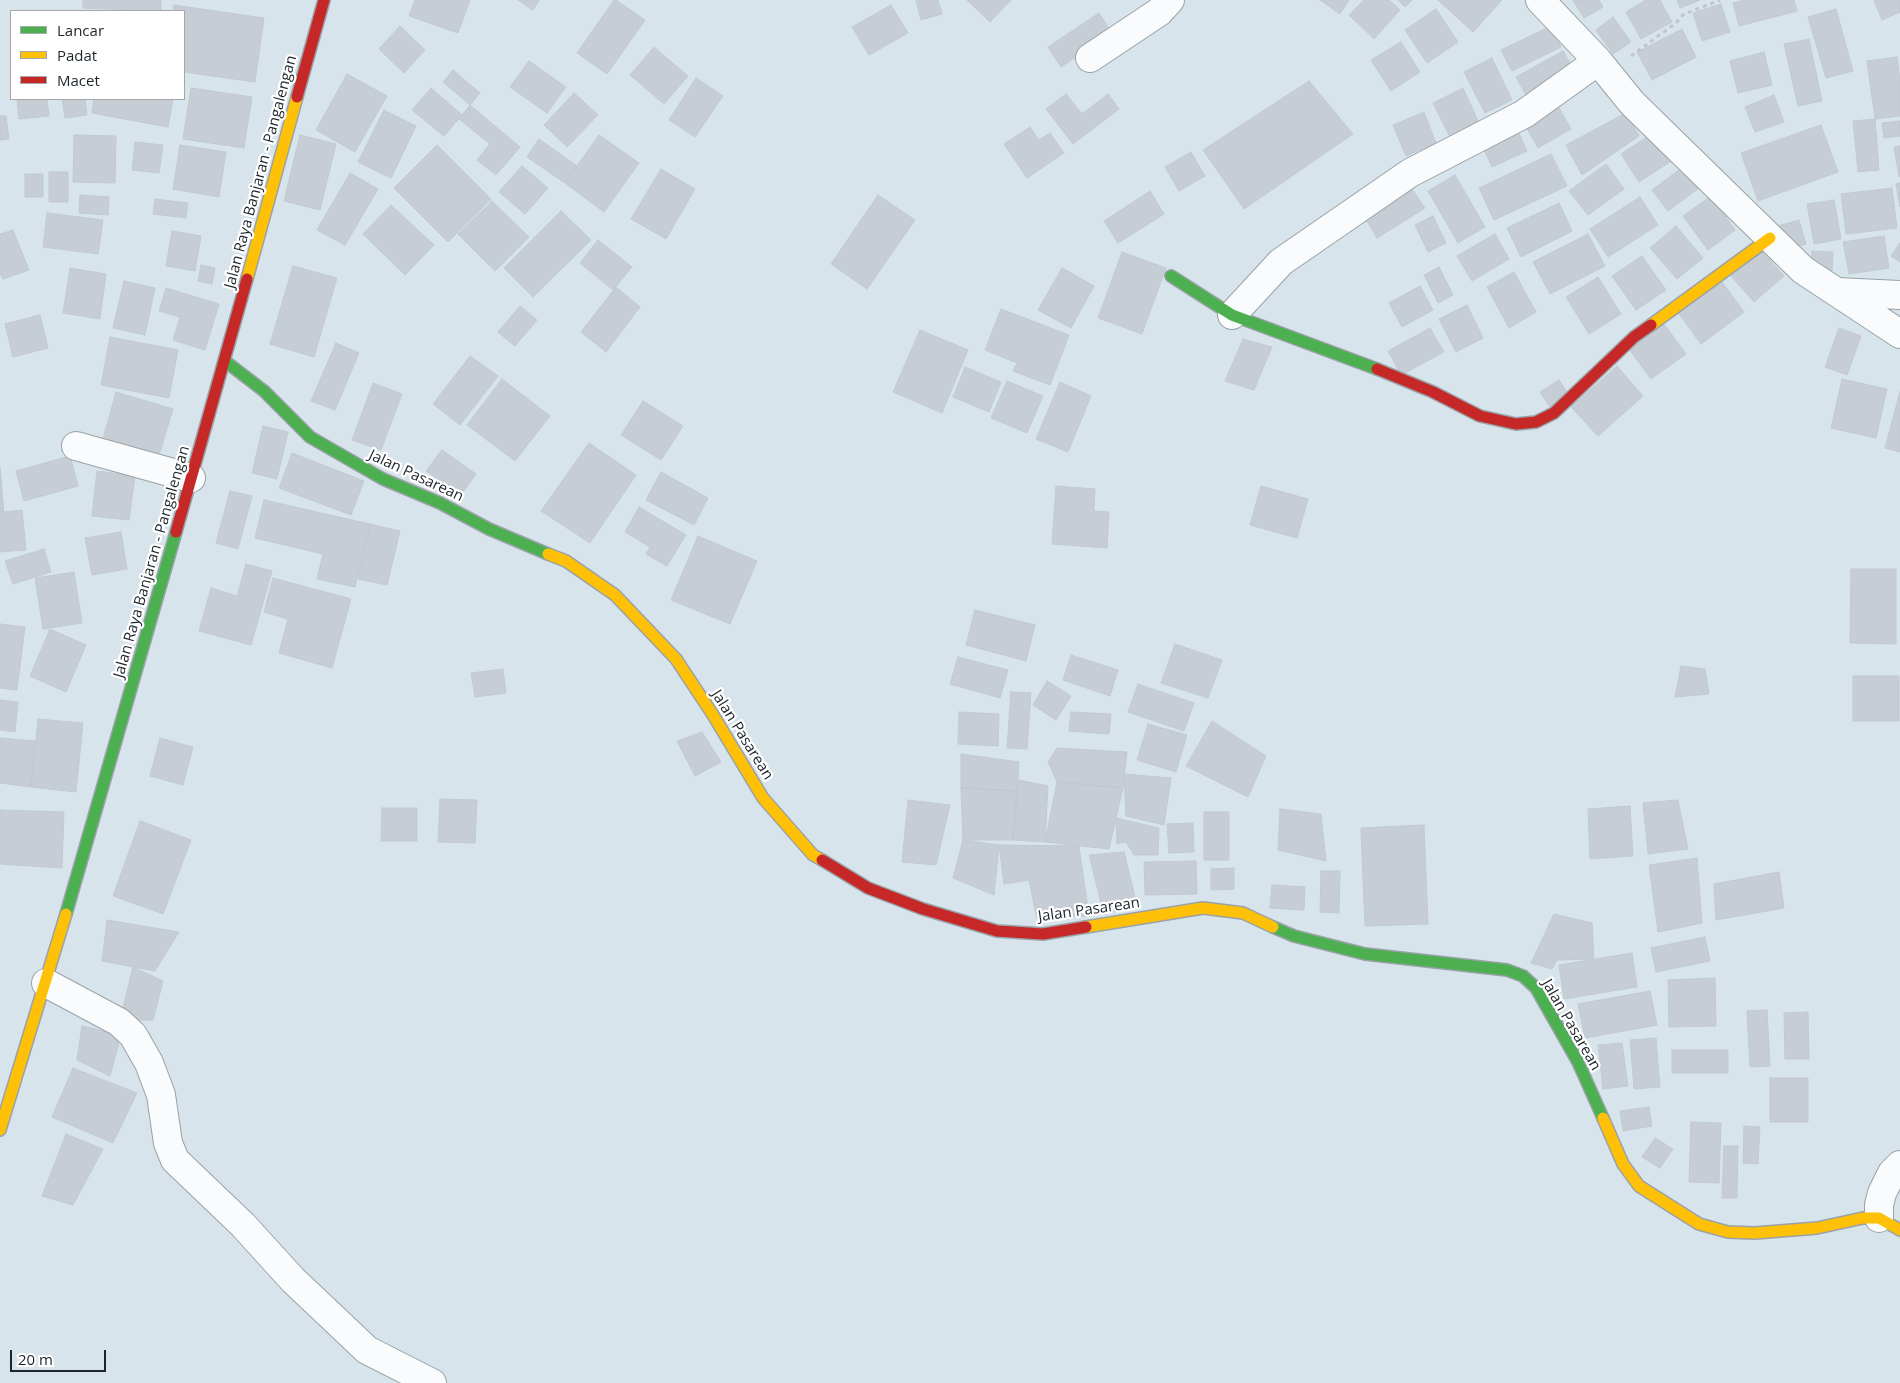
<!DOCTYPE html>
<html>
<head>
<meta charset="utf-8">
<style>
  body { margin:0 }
  #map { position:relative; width:1900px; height:1383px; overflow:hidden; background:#d8e4eb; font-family:"Open Sans",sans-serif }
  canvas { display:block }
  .legend { position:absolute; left:10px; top:10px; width:175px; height:90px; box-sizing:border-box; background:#fff; border:1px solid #a5a8aa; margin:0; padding:6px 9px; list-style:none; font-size:15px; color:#1d252a }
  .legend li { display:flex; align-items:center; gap:10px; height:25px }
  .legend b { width:25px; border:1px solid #a5a8aa }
  .scale { position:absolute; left:10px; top:1350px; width:96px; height:22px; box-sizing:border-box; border:2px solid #1d252a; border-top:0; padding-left:6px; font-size:15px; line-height:18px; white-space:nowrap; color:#1d252a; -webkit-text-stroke:4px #fff; paint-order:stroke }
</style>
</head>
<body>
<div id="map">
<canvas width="1900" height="1383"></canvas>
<ul class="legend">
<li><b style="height:6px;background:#4caf50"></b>Lancar</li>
<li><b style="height:6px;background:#ffc107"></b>Padat</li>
<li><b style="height:6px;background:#c62828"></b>Macet</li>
</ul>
<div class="scale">20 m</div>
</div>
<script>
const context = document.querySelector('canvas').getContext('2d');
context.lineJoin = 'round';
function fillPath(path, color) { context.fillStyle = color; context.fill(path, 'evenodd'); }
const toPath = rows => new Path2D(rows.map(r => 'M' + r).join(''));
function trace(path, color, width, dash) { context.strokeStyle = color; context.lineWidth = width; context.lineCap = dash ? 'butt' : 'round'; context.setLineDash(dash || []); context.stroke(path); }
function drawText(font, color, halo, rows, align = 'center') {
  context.font = font + ' "Open Sans",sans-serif'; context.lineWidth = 4.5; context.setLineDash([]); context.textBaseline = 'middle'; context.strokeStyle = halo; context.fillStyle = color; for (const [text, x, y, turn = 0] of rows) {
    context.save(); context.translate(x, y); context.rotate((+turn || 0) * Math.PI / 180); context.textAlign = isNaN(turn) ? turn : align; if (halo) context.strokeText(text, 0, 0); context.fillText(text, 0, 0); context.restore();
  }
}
const building = toPath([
  [83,0,161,0,161,11,83,8,83,0],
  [415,0,470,0,458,33,409,16,415,0],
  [518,0,539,0,533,10,518,0],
  [614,0,616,0,645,20,607,74,577,53,614,0],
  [916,0,938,0,942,14,921,20,916,0],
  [967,0,1011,0,990,22,967,0],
  [1320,0,1349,0,1340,14,1320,0],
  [1364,0,1389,0,1400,10,1374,39,1349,15,1364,0],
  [1398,0,1412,0,1405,7,1398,0],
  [1438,0,1502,0,1473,32,1438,0],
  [1573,0,1599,0,1603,7,1584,18,1573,0],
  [1646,0,1660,0,1672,22,1641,39,1626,12,1646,0],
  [1677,0,1700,0,1680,8,1677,0],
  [1745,0,1794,0,1797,11,1739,26,1733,3,1745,0],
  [1874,0,1900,0,1900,12,1882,20,1874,0],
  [1721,4,1730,32,1702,41,1693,13,1721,4],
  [174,5,264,18,255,82,184,72,184,11,173,11,174,5],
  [891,5,908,33,869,55,852,27,891,5],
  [1436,9,1458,42,1427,63,1405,30,1436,9],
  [1836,9,1853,71,1826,78,1808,17,1836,9],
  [1099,13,1112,33,1061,67,1048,47,1099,13],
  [1613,17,1631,42,1613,54,1596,30,1613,17],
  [400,26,425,50,404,73,379,49,400,26],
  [1551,26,1561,47,1512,71,1501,50,1551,26],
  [1682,29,1696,57,1652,80,1637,52,1682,29],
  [1809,39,1822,101,1798,106,1784,44,1809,39],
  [1401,42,1420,72,1391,91,1371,60,1401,42],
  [654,47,688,76,664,104,630,75,654,47],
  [1563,51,1574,70,1526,95,1516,77,1563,51],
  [1764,52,1772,85,1738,93,1730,61,1764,52],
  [1897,57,1900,81,1900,116,1875,119,1867,61,1897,57],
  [1492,58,1512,100,1485,113,1464,72,1492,58],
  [529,61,566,87,547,113,510,87,529,61],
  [453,70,480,93,470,105,443,82,453,70],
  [347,74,387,96,355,152,316,130,347,74],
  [696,78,723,96,695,137,669,120,696,78],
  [1309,81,1353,134,1244,209,1203,150,1309,81],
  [191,88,252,97,244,148,183,139,191,88],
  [431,88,462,115,444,136,412,110,431,88],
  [1463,88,1479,123,1450,137,1433,103,1463,88],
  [574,93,598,115,567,147,544,125,574,93],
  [1066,94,1082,114,1108,94,1119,109,1073,144,1046,109,1066,94],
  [1774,95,1784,122,1755,132,1745,107,1774,95],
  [17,99,47,99,49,116,19,119,17,99],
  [62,99,85,99,87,115,65,118,62,99],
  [94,99,173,99,168,127,92,113,94,99],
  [1555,101,1571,129,1538,148,1522,120,1555,101],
  [470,105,520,147,496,175,477,160,490,144,459,119,470,105],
  [384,110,416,126,391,178,358,162,384,110],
  [1424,112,1436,143,1406,156,1393,125,1424,112],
  [1626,113,1639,136,1582,175,1566,145,1626,113],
  [0,116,6,116,9,139,0,140,0,116],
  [1875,119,1879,170,1858,172,1853,121,1875,119],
  [1900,121,1900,136,1884,138,1882,123,1900,121],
  [1821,125,1838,172,1758,201,1741,153,1821,125],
  [1030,127,1039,140,1050,133,1064,153,1027,178,1004,144,1030,127],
  [1516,127,1527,151,1492,167,1481,143,1516,127],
  [1658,130,1676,158,1639,182,1621,154,1658,130],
  [74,135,116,136,115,183,73,182,74,135],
  [300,135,336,144,320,210,284,201,300,135],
  [599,135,639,163,604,212,565,183,599,135],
  [539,139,577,166,565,183,527,157,539,139],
  [135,142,163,145,159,173,132,170,135,142],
  [180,145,226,152,219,197,173,189,180,145],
  [437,145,491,199,448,242,394,188,437,145],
  [1900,146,1900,176,1899,177,1894,147,1900,146],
  [1191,152,1205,176,1179,191,1165,167,1191,152],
  [1551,154,1567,186,1494,220,1479,188,1551,154],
  [1606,164,1624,189,1588,215,1569,191,1606,164],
  [522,166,548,188,525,214,499,192,522,166],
  [1683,167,1699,188,1668,211,1652,190,1683,167],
  [661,169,695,189,666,239,631,219,661,169],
  [49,172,68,172,68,202,49,202,49,172],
  [350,173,378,189,345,245,317,230,350,173],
  [25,174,43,174,43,197,25,197,25,174],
  [1455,175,1485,227,1458,243,1428,191,1455,175],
  [1900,183,1900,207,1896,184,1900,183],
  [1411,188,1425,208,1377,238,1364,216,1411,188],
  [1892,188,1897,228,1846,234,1841,194,1892,188],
  [1150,191,1164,214,1118,243,1104,221,1150,191],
  [80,195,109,197,108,215,79,213,80,195],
  [878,195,915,220,867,289,831,264,878,195],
  [1711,196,1735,230,1708,250,1683,216,1711,196],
  [1640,197,1658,225,1608,257,1590,229,1640,197],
  [155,199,188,203,186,218,153,214,155,199],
  [1834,200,1841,239,1814,244,1807,204,1834,200],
  [492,201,529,237,495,271,458,234,492,201],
  [1559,203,1572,231,1521,257,1507,228,1559,203],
  [391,205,434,245,405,275,363,234,391,205],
  [561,211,591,240,533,297,504,268,561,211],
  [47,213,103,220,98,254,43,247,47,213],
  [1433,216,1446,243,1428,252,1415,225,1433,216],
  [1799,220,1806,244,1785,250,1778,226,1799,220],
  [1676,226,1703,258,1677,279,1650,248,1676,226],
  [13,230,29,270,3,279,0,273,0,234,13,230],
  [172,231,201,236,195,271,166,266,172,231],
  [1495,234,1509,259,1472,281,1457,256,1495,234],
  [1588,234,1605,266,1550,294,1533,262,1588,234],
  [1884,236,1889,268,1849,274,1843,242,1884,236],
  [598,240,632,267,613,290,580,263,598,240],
  [1900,243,1900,262,1891,256,1900,243],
  [1761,250,1784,276,1754,302,1731,276,1761,250],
  [1812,251,1833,252,1832,272,1811,271,1812,251],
  [1122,252,1166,268,1142,334,1098,318,1122,252],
  [1642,256,1666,290,1636,310,1612,276,1642,256],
  [201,265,215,268,212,284,198,281,201,265],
  [293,266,337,278,314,357,270,344,293,266],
  [1439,267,1453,295,1438,303,1424,275,1439,267],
  [70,268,106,274,100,319,63,313,70,268],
  [1062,268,1094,286,1071,328,1038,310,1062,268],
  [1514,272,1536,312,1509,328,1487,287,1514,272],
  [1598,277,1621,314,1589,334,1566,297,1598,277],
  [1720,279,1744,312,1701,344,1677,311,1720,279],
  [124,281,155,288,145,335,113,328,124,281],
  [1420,286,1433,310,1402,327,1389,303,1420,286],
  [616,287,640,307,606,352,581,332,616,287],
  [166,288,219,304,205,350,173,340,180,317,159,311,166,288],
  [1467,305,1483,338,1456,352,1439,319,1467,305],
  [520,306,537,320,515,346,498,332,520,306],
  [1001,309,1069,335,1050,385,1013,371,1017,363,985,350,1001,309],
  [40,315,48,348,13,357,5,324,40,315],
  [1664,324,1686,354,1651,379,1629,349,1664,324],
  [1430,328,1444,352,1401,375,1388,351,1430,328],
  [1839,328,1861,336,1847,375,1825,367,1839,328],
  [920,330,968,350,942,413,893,392,920,330],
  [110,337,178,350,169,398,101,385,110,337],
  [1243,339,1272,347,1254,390,1225,381,1243,339],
  [336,343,359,353,335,410,311,401,336,343],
  [470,356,498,376,460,425,433,404,470,356],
  [1617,366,1643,396,1598,436,1571,407,1617,366],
  [965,367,1001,382,989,412,953,397,965,367],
  [502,379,550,416,515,461,467,425,502,379],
  [1842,379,1887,389,1876,438,1831,428,1842,379],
  [1559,380,1569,395,1550,407,1540,392,1559,380],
  [1007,381,1043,396,1027,433,991,418,1007,381],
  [1060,382,1091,396,1068,452,1036,439,1060,382],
  [373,383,402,394,381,450,352,440,373,383],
  [116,392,173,409,157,462,101,446,116,392],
  [1900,392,1900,452,1885,448,1900,392],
  [643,401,683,426,661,460,621,435,643,401],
  [263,426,288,432,277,479,252,473,263,426],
  [589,443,636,475,590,543,541,511,589,443],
  [442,450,476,474,461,495,426,471,442,450],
  [292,453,364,481,351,515,279,488,292,453],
  [70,456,78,486,24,501,16,471,70,456],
  [0,468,4,512,22,510,26,550,0,552,0,468],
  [97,471,135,476,129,520,92,516,97,471],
  [661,472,708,498,694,525,646,500,661,472],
  [1056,486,1095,489,1094,511,1109,512,1107,548,1052,544,1056,486],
  [1261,486,1308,499,1297,538,1250,525,1261,486],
  [230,491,252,496,238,549,216,543,230,491],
  [264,500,370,524,355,587,317,579,323,554,255,538,264,500],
  [639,507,686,535,667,566,646,554,650,547,625,532,639,507],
  [370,524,400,531,387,585,358,579,370,524],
  [121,532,127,569,92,575,85,538,121,532],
  [698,536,757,561,730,624,671,600,698,536],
  [44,549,51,572,13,584,5,561,44,549],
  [246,564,272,571,251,645,199,631,211,588,237,596,246,564],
  [1851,569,1896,569,1896,644,1850,643,1851,569],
  [74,572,82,623,43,629,35,578,74,572],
  [273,578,351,599,332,668,279,653,288,619,264,612,273,578],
  [975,610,1035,625,1026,661,966,645,975,610],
  [0,624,25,627,17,690,0,688,0,624],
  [50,629,86,645,66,692,30,676,50,629],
  [1175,644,1222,660,1208,698,1161,683,1175,644],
  [1071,655,1118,670,1110,696,1063,680,1071,655],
  [958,657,1008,670,1000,698,950,684,958,657],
  [1681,666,1705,669,1709,694,1675,697,1681,666],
  [503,669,506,693,475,697,471,673,503,669],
  [1853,676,1899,676,1899,721,1853,721,1853,676],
  [1047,681,1071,696,1056,720,1033,705,1047,681],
  [1138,684,1194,703,1184,731,1128,712,1138,684],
  [1011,692,1031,693,1027,749,1007,748,1011,692],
  [0,700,18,702,15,732,0,730,0,700],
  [959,712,999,714,998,746,958,744,959,712],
  [1071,712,1111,714,1109,734,1069,731,1071,712],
  [38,719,83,723,76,792,31,787,38,719],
  [1212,721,1266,756,1248,797,1186,766,1212,721],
  [1148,724,1187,735,1176,772,1137,760,1148,724],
  [702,732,721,762,695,776,677,741,702,732],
  [0,738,35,741,31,787,0,783,0,738],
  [160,738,193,747,183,785,150,776,160,738],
  [1057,748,1127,752,1123,788,1057,782,1048,762,1057,748],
  [961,754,1019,762,1017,791,961,788,961,754],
  [1124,774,1171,778,1164,825,1126,816,1124,774],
  [1018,780,1048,786,1045,842,1013,840,1018,780],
  [1057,782,1123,788,1109,849,1045,842,1057,782],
  [961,788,1017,791,1013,840,963,840,961,788],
  [440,799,477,800,475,843,438,842,440,799],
  [908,800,950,805,936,865,902,862,908,800],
  [1678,800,1688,849,1648,854,1643,803,1678,800],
  [1630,806,1633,856,1590,859,1588,809,1630,806],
  [382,808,417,808,417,841,381,841,382,808],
  [1280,809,1321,814,1326,861,1278,850,1280,809],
  [0,810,64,812,62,868,0,864,0,810],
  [1204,812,1229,812,1229,860,1204,860,1204,812],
  [1116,818,1159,828,1158,855,1134,855,1126,842,1117,844,1116,818],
  [140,821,191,840,163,914,113,896,140,821],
  [1193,823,1194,852,1169,853,1167,824,1193,823],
  [1424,825,1428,924,1365,926,1361,828,1424,825],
  [963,840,999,845,994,895,953,878,963,840],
  [999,845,1079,846,1089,916,1037,919,1029,880,1004,884,999,845],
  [1124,852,1137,905,1104,915,1089,855,1124,852],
  [1697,858,1702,923,1658,932,1649,865,1697,858],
  [1196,861,1197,894,1145,895,1144,862,1196,861],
  [1234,868,1234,889,1211,890,1211,869,1234,868],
  [1321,871,1340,871,1339,913,1320,912,1321,871],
  [1779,872,1784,908,1716,920,1714,884,1779,872],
  [1272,885,1305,887,1304,910,1270,908,1272,885],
  [1554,914,1592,923,1594,959,1557,960,1552,969,1531,963,1554,914],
  [107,920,179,932,155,971,102,961,107,920],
  [1705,937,1710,961,1656,972,1651,948,1705,937],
  [1632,953,1637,987,1564,999,1559,965,1632,953],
  [133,967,163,981,153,1020,120,1020,133,967],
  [1715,978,1716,1026,1669,1027,1668,980,1715,978],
  [1650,991,1657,1025,1585,1038,1578,1004,1650,991],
  [1767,1010,1770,1066,1750,1067,1747,1011,1767,1010],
  [1808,1012,1809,1059,1785,1059,1784,1013,1808,1012],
  [82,1026,121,1035,110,1076,77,1060,82,1026],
  [1656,1038,1660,1087,1634,1089,1630,1040,1656,1038],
  [1622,1043,1628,1086,1603,1089,1598,1045,1622,1043],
  [1672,1050,1728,1050,1728,1073,1672,1073,1672,1050],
  [73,1068,137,1093,113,1143,52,1117,73,1068],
  [1770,1078,1808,1078,1808,1122,1770,1122,1770,1078],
  [1649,1107,1652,1126,1623,1131,1620,1111,1649,1107],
  [1691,1122,1721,1123,1719,1183,1689,1182,1691,1122],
  [1744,1126,1760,1127,1758,1164,1743,1163,1744,1126],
  [66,1134,103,1149,73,1205,42,1196,66,1134],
  [1655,1138,1673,1149,1660,1168,1642,1157,1655,1138],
  [1724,1146,1738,1146,1737,1198,1722,1198,1724,1146]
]);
const path = toPath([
  [1631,56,1676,23,1684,14,1720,0]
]);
const street = toPath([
  [1540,0,1598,61,1632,103,1803,270,1900,334],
  [1090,58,1159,12,1170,0],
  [1837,292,1900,295],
  [1232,315,1281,262,1410,173,1524,114,1598,61],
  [76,446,191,478],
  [46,983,119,1022,133,1035,149,1063,161,1095,168,1143,175,1160,243,1225,293,1280,367,1350,432,1383],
  [1879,1218,1879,1205,1882,1193,1892,1173,1900,1165]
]);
const fast = toPath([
  [1171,276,1232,315,1377,369],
  [225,361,264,391,310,437,383,479,440,503,489,529,548,554],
  [66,914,176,532],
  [1273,927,1294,936,1365,954,1507,970,1523,976,1536,988,1578,1062,1603,1118]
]);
const slow = toPath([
  [247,279,297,97],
  [1651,325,1770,238],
  [548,554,566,561,615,595,676,659,713,715,763,798,813,855,822,860],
  [1086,927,1203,908,1243,913,1273,927],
  [1603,1118,1623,1164,1639,1186,1699,1224,1728,1232,1755,1233,1817,1228,1863,1218,1879,1218,1900,1230],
  [0,1130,66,914]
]);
const jam = toPath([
  [297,97,324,0],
  [1377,369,1433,392,1480,416,1516,424,1536,422,1554,413,1634,337,1651,325],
  [176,532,247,279],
  [822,860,868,888,923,909,997,931,1043,934,1086,927]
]);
const streetNames = [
  ["Jalan Raya Banjaran - Pangalengan",261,172,-75],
  ["Jalan Pasarean",416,476,25],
  ["Jalan Raya Banjaran - Pangalengan",152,562,-74],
  ["Jalan Pasarean",742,735,58],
  ["Jalan Pasarean",1089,910,-8],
  ["Jalan Pasarean",1571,1025,60]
];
fillPath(building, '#c6cdd4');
trace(building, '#c1c9d0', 1);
trace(street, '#99a2a7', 30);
trace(fast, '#99a2a7', 14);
trace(slow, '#99a2a7', 14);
trace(jam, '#99a2a7', 14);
trace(path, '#c2c5c8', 3, [4, 4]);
trace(street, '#f9fbfc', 28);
trace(fast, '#4caf50', 11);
trace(slow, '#ffc107', 11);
trace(jam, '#c62828', 11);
drawText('15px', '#1d252a', '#fff', streetNames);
</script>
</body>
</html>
